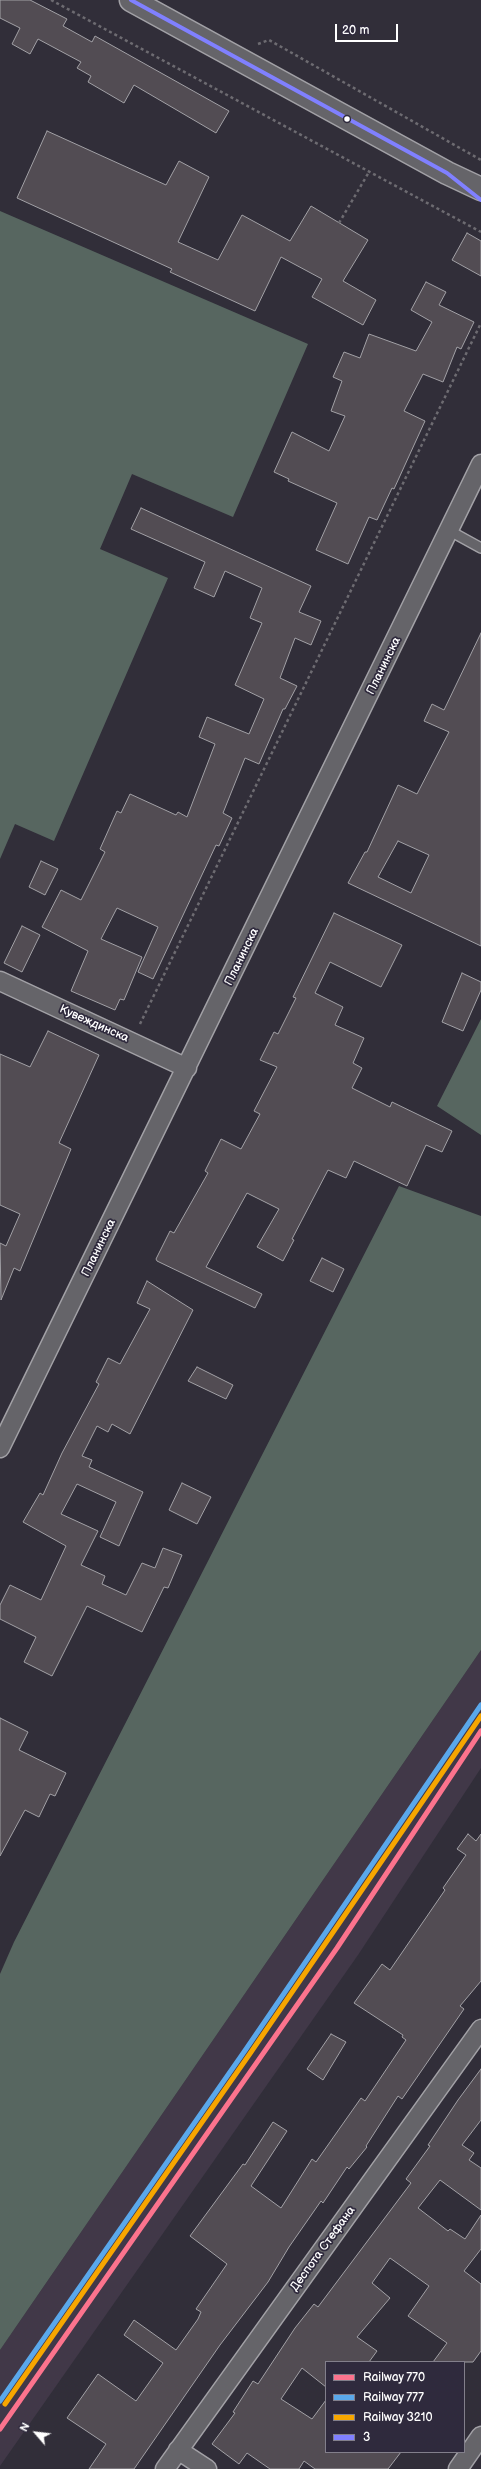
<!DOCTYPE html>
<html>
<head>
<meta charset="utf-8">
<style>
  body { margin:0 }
  #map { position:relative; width:481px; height:2469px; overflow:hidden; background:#312e39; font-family:"Balsamiq Sans",sans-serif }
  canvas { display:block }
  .legend { position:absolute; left:325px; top:2361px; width:140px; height:92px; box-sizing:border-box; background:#2f2a3d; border:1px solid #827f8b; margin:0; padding:5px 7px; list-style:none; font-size:12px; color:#fff }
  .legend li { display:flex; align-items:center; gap:8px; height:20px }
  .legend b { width:20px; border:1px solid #827f8b }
  .north { position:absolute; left:16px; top:2413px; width:40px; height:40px; -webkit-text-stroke:3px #2f2a3d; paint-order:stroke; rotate:298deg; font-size:11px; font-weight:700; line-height:16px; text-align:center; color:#fff }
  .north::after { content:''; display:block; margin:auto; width:14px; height:18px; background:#fff; clip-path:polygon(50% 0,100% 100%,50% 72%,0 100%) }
  .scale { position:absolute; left:335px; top:24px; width:63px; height:18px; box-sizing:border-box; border:2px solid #fff; border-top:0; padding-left:5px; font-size:12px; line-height:14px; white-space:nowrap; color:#fff; -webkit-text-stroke:3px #2f2a3d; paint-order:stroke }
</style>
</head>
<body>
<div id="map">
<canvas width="481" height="2469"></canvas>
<ul class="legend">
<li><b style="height:5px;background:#fc738d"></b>Railway 770</li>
<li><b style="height:5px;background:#5aa8eb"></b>Railway 777</li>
<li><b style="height:5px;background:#f7a600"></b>Railway 3210</li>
<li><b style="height:5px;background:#8080ff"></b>3</li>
</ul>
<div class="north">N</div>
<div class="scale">20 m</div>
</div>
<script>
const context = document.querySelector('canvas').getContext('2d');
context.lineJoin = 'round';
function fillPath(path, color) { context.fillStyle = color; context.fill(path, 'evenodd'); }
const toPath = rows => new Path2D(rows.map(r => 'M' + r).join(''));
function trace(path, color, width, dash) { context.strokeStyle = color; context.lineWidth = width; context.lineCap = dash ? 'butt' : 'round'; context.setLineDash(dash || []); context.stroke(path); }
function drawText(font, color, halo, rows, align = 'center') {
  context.font = font + ' "Balsamiq Sans",sans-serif'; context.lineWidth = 3.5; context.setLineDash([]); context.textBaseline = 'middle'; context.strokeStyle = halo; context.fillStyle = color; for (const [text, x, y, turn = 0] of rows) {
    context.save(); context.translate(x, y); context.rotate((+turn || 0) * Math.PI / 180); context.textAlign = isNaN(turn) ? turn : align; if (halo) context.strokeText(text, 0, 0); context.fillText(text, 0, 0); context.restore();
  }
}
const built = toPath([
  [481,1650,481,1768,358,1955,0,2466,0,2350]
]);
const green = toPath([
  [0,211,308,344,233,517,132,474,100,549,168,578,54,841,15,824,0,859],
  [481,1019,481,1135,437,1106],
  [399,1186,481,1216,481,1650,0,2350,0,1974,14,1942]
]);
const building = toPath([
  [0,0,30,0,67,19,63,26,92,42,95,36,229,111,216,133,134,85,124,103,88,82,91,76,77,68,81,62,38,39,30,54,12,44,20,28,0,18,0,0],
  [47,131,166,185,179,161,209,177,178,242,218,260,242,215,290,241,311,206,368,240,343,281,376,300,363,325,312,297,322,279,281,257,255,311,170,272,172,269,17,198,47,131],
  [467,233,481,241,481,276,452,260,467,233],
  [426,282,446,292,439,305,474,322,461,349,457,347,443,382,423,374,404,411,425,421,394,489,392,488,377,520,369,517,348,564,316,550,337,503,288,481,289,479,274,472,292,432,329,451,345,416,331,411,342,381,333,377,344,352,360,358,369,334,416,351,432,322,411,310,426,282],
  [141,508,311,586,299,612,321,621,311,645,295,638,280,678,297,686,285,709,283,709,259,764,245,758,223,813,232,818,219,846,216,845,153,979,138,972,158,927,117,908,101,939,142,957,124,1000,120,999,115,1010,71,991,88,951,42,927,61,890,81,900,105,852,100,849,117,811,121,813,130,794,176,815,178,812,187,817,215,744,199,737,207,717,249,734,264,699,235,685,262,623,250,618,262,588,225,571,214,597,194,588,205,562,131,529,141,508],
  [481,633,481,946,348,883,365,852,367,852,398,785,417,794,449,732,424,721,432,704,444,710,481,633],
  [398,841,429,855,411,893,378,877,398,841],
  [41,861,58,869,45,895,29,887,41,861],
  [334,913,402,945,381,987,330,962,315,993,343,1007,335,1025,364,1038,353,1063,362,1068,352,1088,390,1107,392,1102,452,1131,442,1152,426,1145,407,1186,354,1161,346,1178,328,1170,292,1239,294,1240,283,1261,257,1247,279,1209,247,1193,206,1267,262,1294,255,1308,157,1261,156,1259,170,1231,174,1233,208,1173,205,1171,221,1139,241,1149,260,1114,254,1111,277,1067,260,1060,274,1032,278,1034,296,998,293,997,334,913],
  [22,926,40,935,22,972,4,963,22,926],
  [462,973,481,982,481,990,463,1031,442,1022,462,973],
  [48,1031,99,1055,59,1143,71,1149,20,1271,14,1268,1,1300,0,1243,6,1246,20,1214,0,1205,0,1054,30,1067,48,1031],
  [322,1258,344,1269,333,1292,310,1281,322,1258],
  [147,1281,193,1310,130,1434,112,1424,108,1432,97,1426,82,1456,92,1460,89,1467,143,1492,119,1546,100,1537,116,1502,77,1484,61,1514,98,1531,81,1565,105,1576,102,1584,126,1595,142,1563,155,1568,163,1548,182,1555,168,1588,164,1587,142,1632,87,1606,52,1676,24,1662,36,1637,0,1619,0,1605,10,1585,41,1600,66,1546,23,1522,40,1493,43,1495,62,1453,99,1384,96,1382,108,1358,120,1364,150,1309,137,1303,147,1281],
  [197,1367,233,1385,226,1399,188,1381,197,1367],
  [182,1483,211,1497,197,1524,169,1510,182,1483],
  [0,1718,28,1732,19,1750,66,1773,55,1796,50,1794,39,1817,25,1810,0,1856,0,1718],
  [468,1834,476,1841,481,1834,481,1981,460,2006,464,2009,402,2099,398,2096,366,2146,367,2147,349,2169,347,2167,323,2203,321,2201,289,2247,268,2282,220,2345,134,2469,89,2469,106,2444,67,2418,98,2374,136,2401,163,2363,124,2335,134,2320,176,2350,198,2319,201,2312,196,2309,227,2264,190,2236,243,2164,245,2165,273,2122,287,2131,251,2186,281,2208,312,2159,316,2162,361,2098,365,2101,406,2040,402,2037,403,2035,354,2003,382,1964,390,1970,445,1890,443,1888,466,1855,457,1849,468,1834],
  [331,2034,346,2042,323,2080,307,2069,331,2034],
  [481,2069,481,2120,462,2145,474,2153,469,2160,481,2168,481,2210,440,2180,418,2208,448,2231,450,2229,465,2239,481,2215,481,2249,464,2271,481,2284,481,2351,473,2362,433,2362,447,2343,408,2316,429,2286,390,2258,372,2283,390,2298,357,2337,377,2351,369,2362,326,2362,326,2387,302,2368,281,2399,312,2419,326,2400,326,2452,401,2452,388,2469,315,2469,304,2461,299,2469,270,2469,247,2453,239,2464,212,2444,235,2413,233,2412,253,2381,258,2384,295,2328,314,2304,318,2307,411,2183,406,2179,430,2146,428,2145,458,2100,481,2069]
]);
const path = toPath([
  [51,0,481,232],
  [258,44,269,40,481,160],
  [339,223,369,172],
  [140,1024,481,323]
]);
const lane = toPath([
  [450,531,481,548]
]);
const street = toPath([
  [0,981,187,1068],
  [0,1448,481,464],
  [178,2450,207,2469],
  [165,2469,481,2029],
  [458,2469,481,2436]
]);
const secondary = toPath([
  [131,0,447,173,481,189]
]);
const bus1 = toPath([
  [131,0,447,173,481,200]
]);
const rail1 = toPath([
  [0,2429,337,1948,481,1731]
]);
const rail2 = toPath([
  [0,2401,244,2052,481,1705]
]);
const rail3 = toPath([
  [5,2404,249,2055,481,1716]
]);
const markers = [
  [347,119,3.5,"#fff"]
];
const streetNames = [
  ["Планинска",384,666,-64],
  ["Планинска",242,957,-64],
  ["Кувеждинска",94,1024,24],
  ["Планинска",99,1248,-64],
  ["Деспота Стефана",323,2249,-54]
];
fillPath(built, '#413848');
fillPath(green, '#576660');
fillPath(building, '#524c53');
trace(building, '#a2a1a6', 1);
trace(lane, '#a2a1a6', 12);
trace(street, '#a2a1a6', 21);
trace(secondary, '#a2a1a6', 25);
trace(path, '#6d6b71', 2.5, [3, 3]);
trace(lane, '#656469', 9);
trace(street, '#656469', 18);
trace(secondary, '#656469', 22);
trace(bus1, '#8080ff', 4);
trace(rail1, '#fc738d', 5);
trace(rail2, '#5aa8eb', 5);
trace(rail3, '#f7a600', 5);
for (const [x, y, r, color] of markers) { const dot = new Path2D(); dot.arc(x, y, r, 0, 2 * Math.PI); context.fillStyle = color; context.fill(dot); trace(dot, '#2f2a3d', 1.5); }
drawText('12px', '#fff', '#2f2a3d', streetNames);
</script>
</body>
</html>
